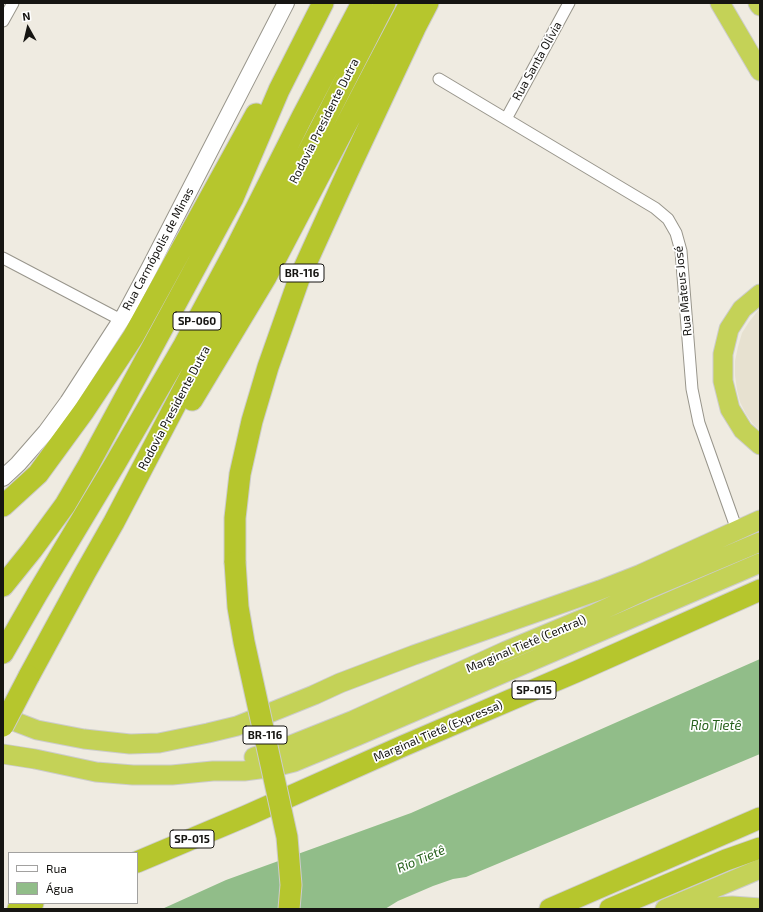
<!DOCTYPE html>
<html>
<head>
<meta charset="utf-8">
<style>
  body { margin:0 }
  #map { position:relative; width:763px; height:912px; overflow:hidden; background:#efebe1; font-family:"Exo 2",sans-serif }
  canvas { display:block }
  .frame { position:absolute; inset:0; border:4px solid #161512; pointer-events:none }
  .legend { position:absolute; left:8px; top:852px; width:130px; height:52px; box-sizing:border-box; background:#fff; border:1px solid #a2a1a0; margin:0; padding:5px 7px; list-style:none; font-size:12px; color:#161512 }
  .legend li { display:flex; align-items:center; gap:8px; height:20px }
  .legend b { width:20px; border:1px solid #a2a1a0 }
  .north { position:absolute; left:8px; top:8px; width:40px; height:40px; -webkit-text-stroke:3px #fff; paint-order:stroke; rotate:352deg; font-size:11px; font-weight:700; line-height:16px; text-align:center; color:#161512 }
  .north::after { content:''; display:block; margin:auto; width:14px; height:18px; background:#161512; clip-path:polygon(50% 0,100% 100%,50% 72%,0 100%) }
</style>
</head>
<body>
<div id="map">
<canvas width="763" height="912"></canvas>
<div class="frame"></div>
<ul class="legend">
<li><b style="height:5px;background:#fff"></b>Rua</li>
<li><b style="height:11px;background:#91bd89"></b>Água</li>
</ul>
<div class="north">N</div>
</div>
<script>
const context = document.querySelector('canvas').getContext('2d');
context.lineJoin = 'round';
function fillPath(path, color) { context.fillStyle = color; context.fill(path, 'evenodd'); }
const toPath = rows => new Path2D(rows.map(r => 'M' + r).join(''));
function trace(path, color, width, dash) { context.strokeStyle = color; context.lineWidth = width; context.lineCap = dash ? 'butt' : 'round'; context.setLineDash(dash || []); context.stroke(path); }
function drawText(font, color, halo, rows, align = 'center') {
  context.font = font + ' "Exo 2",sans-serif'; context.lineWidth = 3.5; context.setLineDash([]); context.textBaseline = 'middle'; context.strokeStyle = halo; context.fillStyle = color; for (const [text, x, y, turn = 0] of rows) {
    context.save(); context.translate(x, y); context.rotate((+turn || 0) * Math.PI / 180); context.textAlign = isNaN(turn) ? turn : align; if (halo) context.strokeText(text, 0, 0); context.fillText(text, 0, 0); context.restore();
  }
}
const built = toPath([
  [760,308,760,431,753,424,746,414,740,402,737,390,735,375,735,361,738,347,742,333,749,322]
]);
const water = toPath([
  [760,659,760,754,466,877,453,879,433,886,398,901,385,909,162,909,226,880,411,813]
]);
const minor = toPath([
  [3,21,13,3],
  [439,79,655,208,668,219,676,233,681,251,692,389,699,423,737,530],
  [506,119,569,3],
  [3,258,121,320]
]);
const secondary = toPath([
  [3,478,18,464,46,432,68,402,125,314,149,269,286,3]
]);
const trunk = toPath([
  [720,3,760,71],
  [758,3,760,6],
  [760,294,742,309,729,329,723,354,723,381,730,409,743,430,760,445],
  [3,717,37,730,84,739,130,744,159,743,208,733,237,726,314,695,340,683,414,655,600,590,641,574,760,520],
  [3,754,35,759,96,772,133,775,172,775,213,771,244,771,274,767,294,762,357,736,760,563],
  [254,757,291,745,354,720,506,651,592,615,648,589,760,542],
  [665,909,760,869],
  [680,909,732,906,760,908]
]);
const motorway = toPath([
  [192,400,266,277,410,3],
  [3,506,38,474,84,411,133,337,256,114],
  [235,562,235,518,240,474,252,421,268,367,299,279,349,169,415,28,428,3],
  [3,586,32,550,65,505,89,464,233,198,279,90,323,3],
  [3,653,37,594,115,464,184,345,234,252,302,117,362,3],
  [29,676,85,573,114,522,318,133,385,3],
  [137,862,246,816,403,746,578,671,760,590],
  [18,909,33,903],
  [550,909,760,818],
  [610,909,726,860,760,848]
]);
const motorwayBridge = toPath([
  [235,562,238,607,244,642,287,837,291,885,289,909],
  [3,726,29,676]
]);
const shields = [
  [302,273,44],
  [197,321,48],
  [534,690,44],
  [265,735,44],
  [192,839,44]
];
const shieldNames = [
  ["BR-116",302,273],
  ["SP-060",197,321],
  ["SP-015",534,690],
  ["BR-116",265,735],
  ["SP-015",192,839]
];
const streetNames = [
  ["Rua Santa Olívia",537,61,-61],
  ["Rodovia Presidente Dutra",324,121,-63],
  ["Rua Carmópolis de Minas",158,249,-62],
  ["Rua Mateus José",683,291,-96],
  ["Rodovia Presidente Dutra",174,408,-62],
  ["Marginal Tietê (Central)",526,644,-23],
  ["Marginal Tietê (Expressa)",438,731,-23]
];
const waterNames = [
  ["Rio Tietê",716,726],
  ["Rio Tietê",421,859,-23]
];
fillPath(built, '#e7e1d0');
fillPath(water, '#91bd89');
trace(minor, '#98958b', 13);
trace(secondary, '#98958b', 18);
trace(trunk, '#cccccb', 21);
trace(motorway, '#cccccb', 23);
trace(minor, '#fff', 11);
trace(secondary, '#fff', 16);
trace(trunk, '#c4d257', 19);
trace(motorway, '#b6c62d', 21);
trace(motorwayBridge, '#cccccb', 23, []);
trace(motorwayBridge, '#b6c62d', 21);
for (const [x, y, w] of shields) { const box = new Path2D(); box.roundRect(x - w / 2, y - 9, w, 18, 3); context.fillStyle = '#fff'; context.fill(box); trace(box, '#161512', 1); }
drawText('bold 11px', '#161512', null, shieldNames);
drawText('12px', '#161512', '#fff', streetNames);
drawText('italic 13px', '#26601b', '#fff', waterNames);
</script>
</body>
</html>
